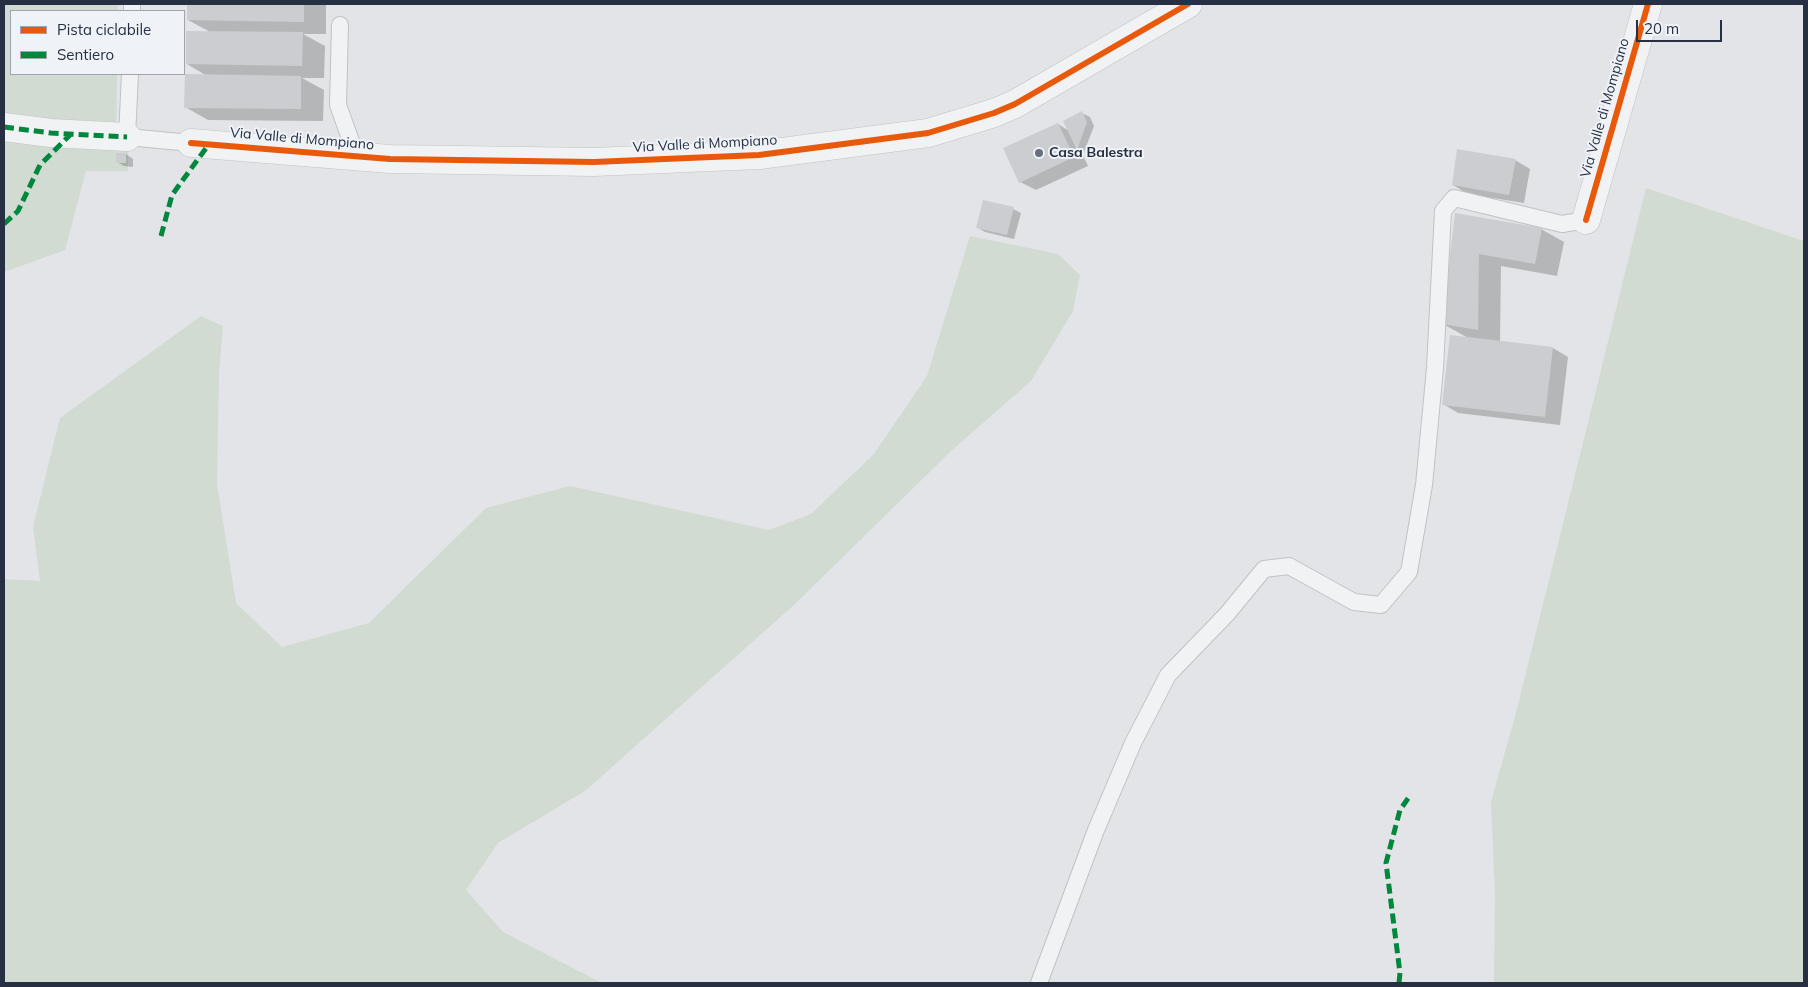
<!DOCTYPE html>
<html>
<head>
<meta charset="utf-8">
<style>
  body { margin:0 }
  #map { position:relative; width:1808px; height:987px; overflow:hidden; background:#e2e4e7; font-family:Mulish,sans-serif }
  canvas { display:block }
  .frame { position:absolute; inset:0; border:5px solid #263042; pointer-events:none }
  .legend { position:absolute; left:10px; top:10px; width:175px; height:65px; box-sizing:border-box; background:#eff2f7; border:1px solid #9fa4af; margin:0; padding:6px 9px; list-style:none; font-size:15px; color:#263042 }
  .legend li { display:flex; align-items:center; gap:10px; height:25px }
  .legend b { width:25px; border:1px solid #9fa4af }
  .scale { position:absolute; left:1636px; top:20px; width:86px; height:22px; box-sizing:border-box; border:2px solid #263042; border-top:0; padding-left:6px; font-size:15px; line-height:18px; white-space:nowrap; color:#263042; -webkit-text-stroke:4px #eff2f7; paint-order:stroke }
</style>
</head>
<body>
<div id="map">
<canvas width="1808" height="987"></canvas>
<div class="frame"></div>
<ul class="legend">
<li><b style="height:6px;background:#e8590c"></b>Pista ciclabile</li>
<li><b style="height:6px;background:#00873e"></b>Sentiero</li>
</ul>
<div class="scale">20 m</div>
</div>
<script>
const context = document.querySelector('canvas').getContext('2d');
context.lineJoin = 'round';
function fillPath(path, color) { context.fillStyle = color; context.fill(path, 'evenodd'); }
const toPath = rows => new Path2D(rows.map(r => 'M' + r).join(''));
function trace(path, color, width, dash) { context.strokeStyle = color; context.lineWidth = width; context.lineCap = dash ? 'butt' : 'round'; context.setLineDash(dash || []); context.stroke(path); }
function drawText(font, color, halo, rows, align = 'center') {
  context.font = font + ' Mulish,sans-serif'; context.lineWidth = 4; context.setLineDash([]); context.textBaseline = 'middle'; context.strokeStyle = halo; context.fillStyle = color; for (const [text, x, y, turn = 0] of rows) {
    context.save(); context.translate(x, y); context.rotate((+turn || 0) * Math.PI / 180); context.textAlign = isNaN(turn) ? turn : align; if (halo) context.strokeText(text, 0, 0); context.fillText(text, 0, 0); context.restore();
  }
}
const green = toPath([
  [4,4,118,4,118,11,11,11,11,74,117,74,116,150,128,150,128,171,86,171,65,250,4,272],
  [1646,188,1804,241,1804,983,1494,983,1495,895,1491,802,1516,713],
  [970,236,1058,254,1080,275,1073,311,1031,381,951,451,795,604,585,791,498,843,466,890,503,932,602,983,4,983,4,579,40,581,33,527,60,418,201,316,223,326,219,373,217,484,236,603,282,647,369,623,486,508,570,486,769,530,811,514,874,454,927,376]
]);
const shadow = toPath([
  [188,4,326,4,326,34,303,34,325,46,324,78,302,78,324,90,323,121,208,120,185,107,207,76,187,64,210,32,188,20],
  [1082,113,1090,117,1094,126,1084,152,1081,151,1088,166,1036,190,1020,182,1058,124,1069,131],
  [126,154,133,159,133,167,124,166,117,162],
  [1515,160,1530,169,1524,203,1468,194,1453,185],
  [1013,209,1021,213,1014,239,985,232,978,228],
  [1456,214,1541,229,1564,242,1557,276,1501,266,1500,342,1553,348,1568,357,1560,425,1458,413,1443,404,1470,339,1443,324]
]);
const building = toPath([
  [187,4,304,4,304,22,187,20],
  [186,31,303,32,302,66,186,64],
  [185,74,301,76,301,109,184,108],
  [1082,111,1087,122,1077,150,1063,121],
  [1058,123,1074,157,1019,183,1003,148],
  [1457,149,1516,159,1509,195,1452,185],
  [116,153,126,153,126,163,116,163],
  [983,200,1014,207,1007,235,976,228],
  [1455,213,1542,228,1535,264,1479,254,1478,330,1442,324],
  [1450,335,1553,347,1545,417,1442,405]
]);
const lane = toPath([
  [132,11,132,4],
  [340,25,338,105,356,155],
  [130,74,127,137,191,143],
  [1039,983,1096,830,1133,743,1168,675,1227,614,1264,569,1289,566,1354,602,1381,605,1409,572,1424,485,1435,368,1443,211,1454,198,1562,224,1586,220]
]);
const street = toPath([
  [4,127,51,133,127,137],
  [191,143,390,159,594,162,759,155,928,133,994,113,1015,104,1188,4],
  [1586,220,1648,4]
]);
const quiet = toPath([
  [4,127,51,133,127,137],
  [4,224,18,211,40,165,71,134],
  [161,236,172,195,209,144],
  [1399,983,1400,973,1386,863,1400,810,1409,797]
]);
const cycleway = toPath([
  [191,143,390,159,594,162,759,155,928,133,994,113,1015,104,1188,4],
  [1586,220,1648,4]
]);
const markers = [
  [1039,153,5,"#686f7c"]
];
const streetNames = [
  ["Via Valle di Mompiano",1605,108,-74],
  ["Via Valle di Mompiano",302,139,5],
  ["Via Valle di Mompiano",705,144,-3]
];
const poiNames = [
  ["Casa Balestra",1049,153]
];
fillPath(green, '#d2dbd1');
fillPath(shadow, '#0003');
fillPath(building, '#cbcdd1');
trace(lane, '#c0c2c5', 18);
trace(street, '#c0c2c5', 29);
trace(lane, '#f1f2f3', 16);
trace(street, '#f1f2f3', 28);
trace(quiet, '#00873e', 5, [10, 5]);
trace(cycleway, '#e8590c', 6);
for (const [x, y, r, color] of markers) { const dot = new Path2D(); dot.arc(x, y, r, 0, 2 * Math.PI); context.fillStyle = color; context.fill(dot); trace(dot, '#eff2f7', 2); }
drawText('14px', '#263042', '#eff2f7', streetNames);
drawText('bold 14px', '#263042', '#eff2f7', poiNames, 'left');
</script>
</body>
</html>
